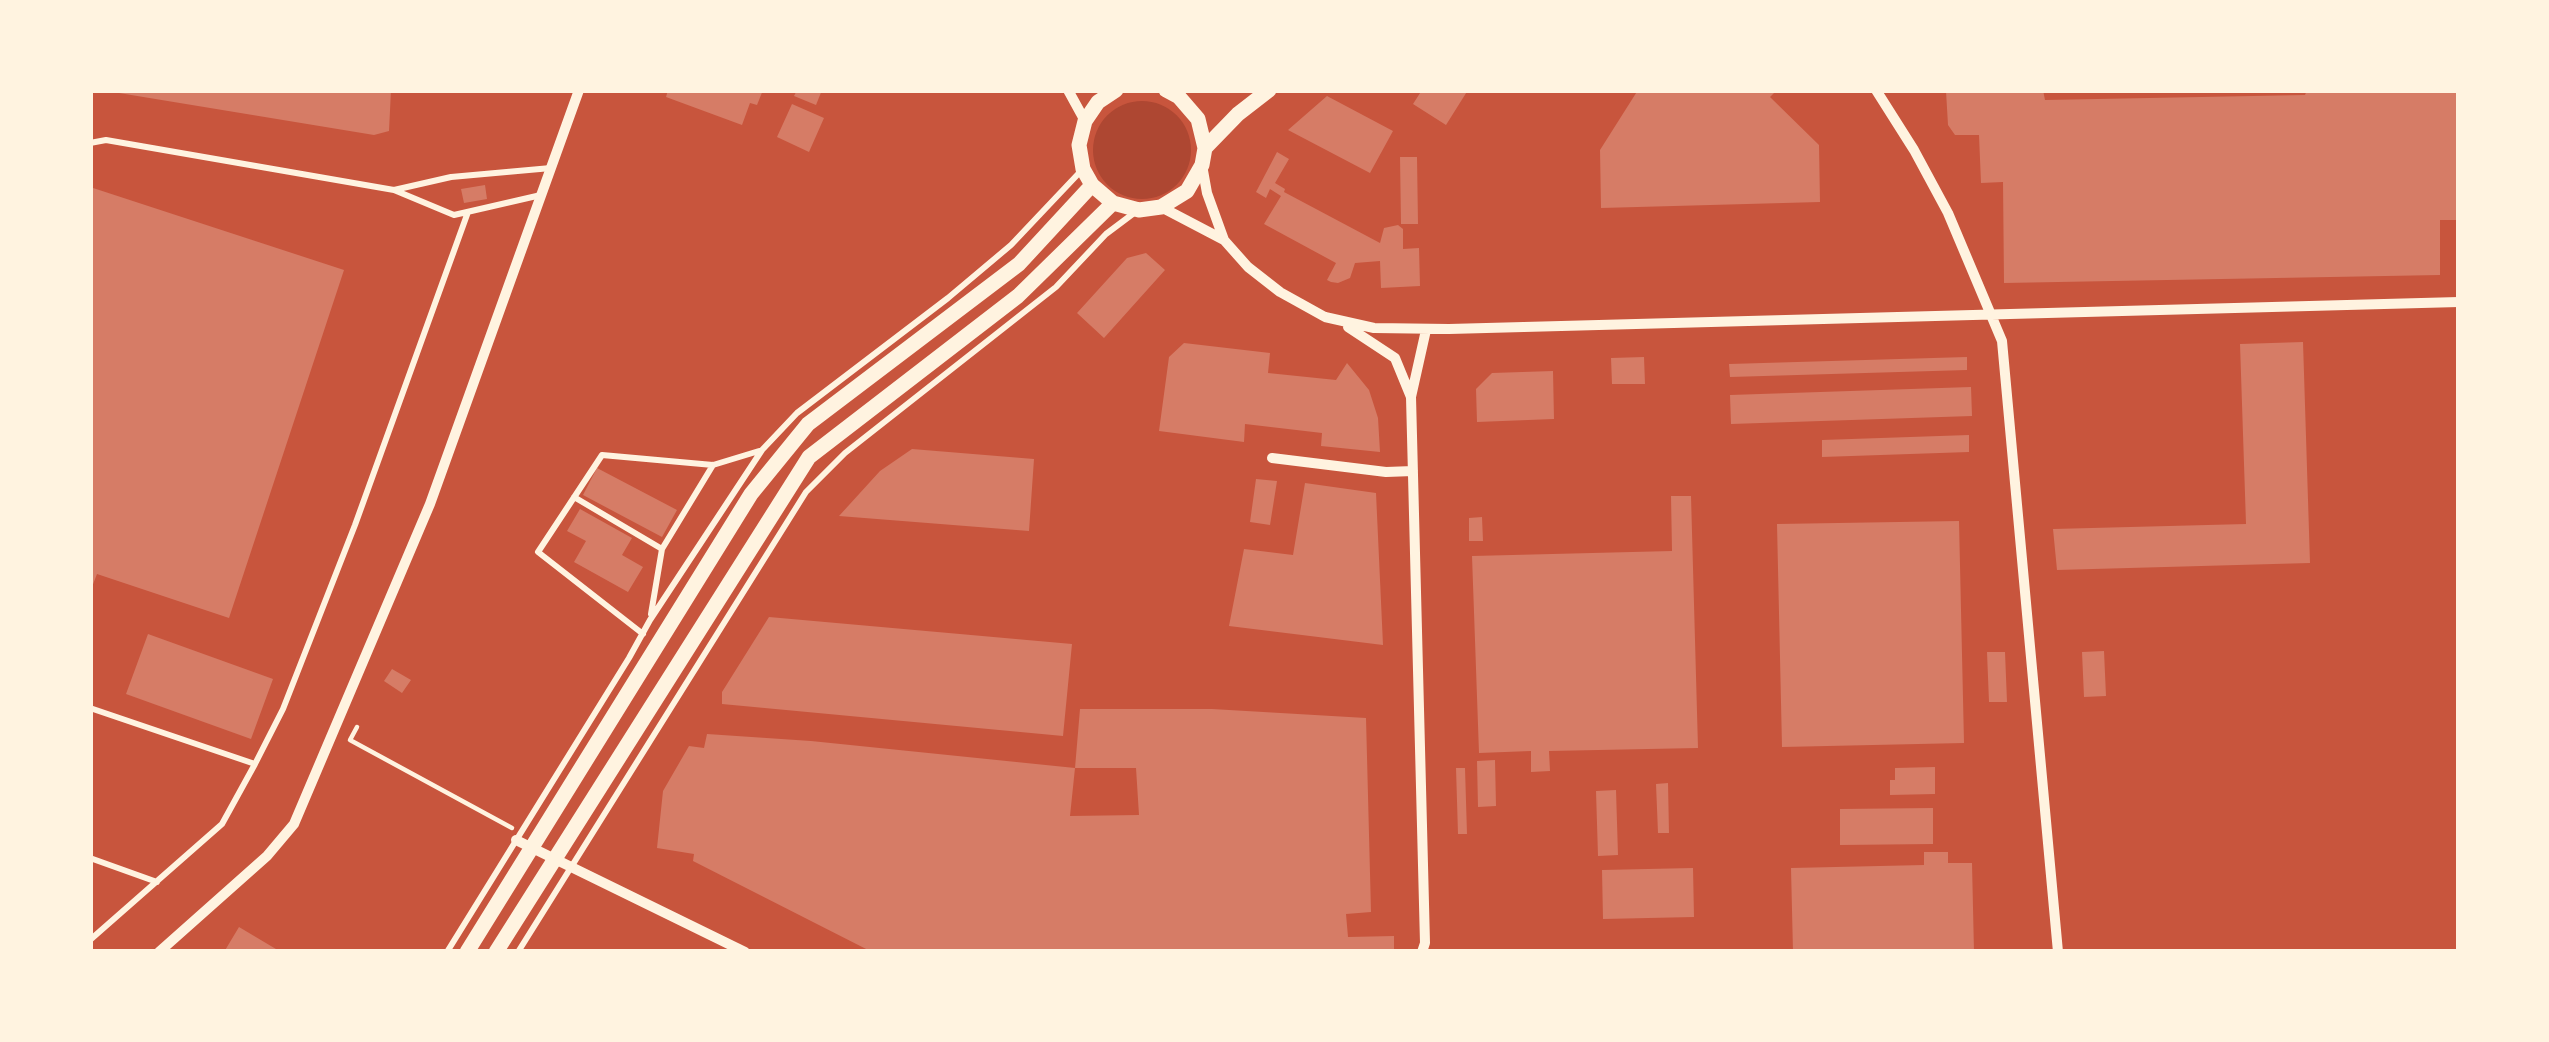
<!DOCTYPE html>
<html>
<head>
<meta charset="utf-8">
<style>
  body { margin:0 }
  #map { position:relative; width:2549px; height:1042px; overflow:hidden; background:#c8553d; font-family:"Noto Sans",sans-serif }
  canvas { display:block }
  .frame { position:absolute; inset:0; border:93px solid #fff3e0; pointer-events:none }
</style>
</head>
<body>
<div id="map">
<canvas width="2549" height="1042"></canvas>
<div class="frame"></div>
</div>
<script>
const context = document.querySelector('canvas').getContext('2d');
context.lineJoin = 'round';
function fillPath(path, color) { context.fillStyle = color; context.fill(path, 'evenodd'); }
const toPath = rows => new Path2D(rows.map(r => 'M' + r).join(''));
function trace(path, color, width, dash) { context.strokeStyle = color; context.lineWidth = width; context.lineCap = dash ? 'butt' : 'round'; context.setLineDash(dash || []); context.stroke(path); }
const green = toPath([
  '1093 150a49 49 0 1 1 98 0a49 49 0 1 1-98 0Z'
]);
const building = toPath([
  [114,90,391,90,389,131,374,135,113,92],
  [668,90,763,90,757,105,750,103,742,125,666,97],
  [797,90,822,90,816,105,794,96],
  [1422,90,1468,90,1446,125,1413,104],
  [1638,90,1777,90,1770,97,1819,145,1820,202,1601,208,1600,150],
  [1999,90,2043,90,2045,100,2305,95,2307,90,2459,90,2459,220,2440,220,2440,275,2004,283,2003,182,1981,183,1979,135,1955,135,1948,125,1946,91,1999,93],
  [1327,96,1393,131,1370,173,1288,130],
  [792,104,824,118,809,152,777,137],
  [1277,152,1289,159,1275,183,1285,189,1284,192,1380,243,1384,228,1398,225,1403,229,1403,249,1419,248,1420,286,1381,288,1380,261,1355,263,1350,278,1338,283,1331,282,1327,280,1336,263,1264,224,1281,196,1270,189,1266,198,1256,192],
  [1400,157,1417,157,1418,224,1401,224],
  [485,185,487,199,464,203,461,189],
  [90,187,344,270,229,618,97,574,90,592],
  [1146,253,1165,270,1104,338,1077,313,1127,258],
  [2303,342,2310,563,2057,570,2053,529,2246,524,2240,344],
  [1184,343,1270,353,1268,373,1336,380,1347,363,1369,390,1378,418,1380,452,1321,446,1322,433,1245,424,1244,442,1159,431,1169,357],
  [1644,357,1645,384,1612,384,1611,358],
  [1967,357,1967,370,1730,377,1729,364],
  [1553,371,1554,419,1477,422,1476,389,1492,373],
  [1971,387,1972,416,1731,424,1730,395],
  [1969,435,1969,452,1822,457,1822,440],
  [912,449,1034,459,1029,531,839,516,880,471],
  [597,468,677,510,662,537,583,495],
  [1256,479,1277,481,1270,525,1250,522],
  [1305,483,1376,493,1383,645,1229,626,1244,549,1293,555],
  [1671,496,1691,496,1698,748,1549,751,1550,771,1531,772,1531,751,1479,753,1472,556,1672,551],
  [580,509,632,538,622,555,643,567,628,592,574,562,586,541,567,531],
  [1482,517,1483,541,1469,541,1469,518],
  [1959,521,1964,743,1782,747,1777,524],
  [769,617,1072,644,1063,736,722,704,722,692],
  [148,634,273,679,251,739,126,694],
  [2104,651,2106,696,2084,697,2082,652],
  [1987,652,2005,652,2007,702,1989,702],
  [392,669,411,680,402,693,384,681],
  [1080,709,1212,709,1366,718,1371,912,1346,914,1348,937,1394,936,1394,952,872,952,693,861,694,854,657,848,663,791,689,746,704,748,707,734,811,741,1075,768,1070,816,1139,815,1136,768,1075,768],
  [1495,760,1496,806,1478,807,1477,761],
  [1935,767,1935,794,1890,795,1890,780,1895,780,1895,768],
  [1456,768,1465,768,1467,834,1458,834],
  [1668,783,1669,833,1658,833,1656,784],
  [1616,790,1618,855,1598,856,1596,791],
  [1933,808,1933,844,1840,845,1840,809],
  [1924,852,1948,852,1948,863,1972,863,1974,952,1793,952,1791,868,1924,865],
  [1693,868,1694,917,1603,919,1602,870],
  [239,927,281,952,224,952]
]);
const path = toPath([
  [357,727,350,740,512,828]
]);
const service = toPath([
  [90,143,106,140,394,190],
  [541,195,454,215,394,190,451,177,551,168],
  [574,497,662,549],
  [651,614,662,549,713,465],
  [643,634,538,552,602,455,713,465,759,451],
  [90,708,255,764,283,709,355,525,468,212],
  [90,858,157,882],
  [90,940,222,824,255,764],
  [447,952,629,658,650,620,762,450,797,413,948,298,1011,245,1080,172],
  [518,952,806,492,845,453,1056,287,1106,234,1134,213]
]);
const minor = toPath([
  [1068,90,1085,121],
  [1876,90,1914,150,1948,213,2002,341,2058,952],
  [1202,165,1207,193,1224,240],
  [1161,207,1224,240,1248,267,1280,292,1325,317,1374,328,1449,329,2459,302],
  [1348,327,1395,358,1411,397],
  [1272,458,1386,472,1413,471],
  [516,840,745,952],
  [159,952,267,856,294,824,430,504,579,90],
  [1422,952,1425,943,1411,397,1426,330]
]);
const secondary = toPath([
  [1116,90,1098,102,1085,121,1079,145,1083,169,1092,185,1113,203,1139,210,1161,207,1187,191,1202,165,1205,148,1198,119,1179,97,1166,90],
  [1205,148,1238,114,1269,90],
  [467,952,751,494,808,424,1019,264,1092,185],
  [496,952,809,457,1018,296,1113,203]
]);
fillPath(green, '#ae4732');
fillPath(building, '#d67c66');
trace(path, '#fff3e0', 4.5);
trace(service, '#fff3e0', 6);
trace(minor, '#fff3e0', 10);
trace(secondary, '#fff3e0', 15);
</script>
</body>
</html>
